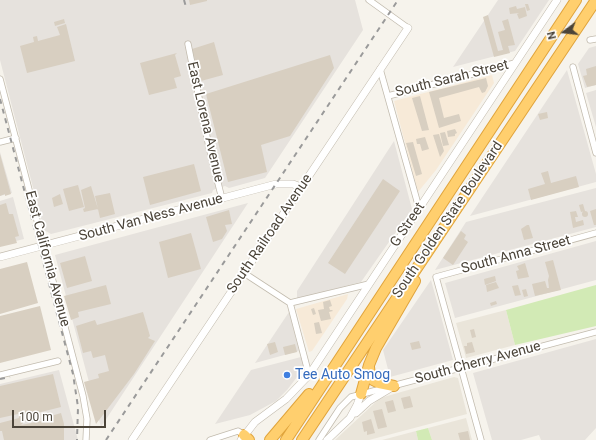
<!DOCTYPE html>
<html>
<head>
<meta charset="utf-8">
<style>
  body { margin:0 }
  #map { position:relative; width:596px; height:440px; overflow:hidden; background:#f6f3ec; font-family:Roboto,sans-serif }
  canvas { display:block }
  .north { position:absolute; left:544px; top:12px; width:40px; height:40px; -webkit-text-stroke:3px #fff; paint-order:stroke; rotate:255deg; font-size:11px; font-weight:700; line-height:16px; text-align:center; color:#4b4439 }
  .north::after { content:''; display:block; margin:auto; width:14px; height:18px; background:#4b4439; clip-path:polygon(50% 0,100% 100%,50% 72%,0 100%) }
  .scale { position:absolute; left:12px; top:410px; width:94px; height:18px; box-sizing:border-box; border:2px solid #4b4439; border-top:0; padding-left:5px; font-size:12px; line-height:14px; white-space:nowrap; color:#4b4439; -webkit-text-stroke:3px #fff; paint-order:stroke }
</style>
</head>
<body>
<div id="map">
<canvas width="596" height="440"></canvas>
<div class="north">N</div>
<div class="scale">100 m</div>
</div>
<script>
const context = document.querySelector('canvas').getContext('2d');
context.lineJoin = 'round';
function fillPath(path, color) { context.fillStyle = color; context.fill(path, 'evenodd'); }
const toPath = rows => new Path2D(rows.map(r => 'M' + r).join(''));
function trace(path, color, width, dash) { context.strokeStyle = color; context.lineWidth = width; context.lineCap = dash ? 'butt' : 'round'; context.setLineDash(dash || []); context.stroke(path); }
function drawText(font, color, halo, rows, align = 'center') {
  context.font = font + ' Roboto,sans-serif'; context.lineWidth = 3.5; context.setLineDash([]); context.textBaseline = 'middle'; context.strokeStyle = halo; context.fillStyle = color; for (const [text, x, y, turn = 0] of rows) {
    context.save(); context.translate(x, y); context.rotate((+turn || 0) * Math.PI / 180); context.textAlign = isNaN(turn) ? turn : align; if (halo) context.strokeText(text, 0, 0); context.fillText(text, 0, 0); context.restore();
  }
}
const residential = toPath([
  [506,310,515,345,466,358,456,323],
  [454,377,458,378,467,414,369,440,335,440,380,398],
  [466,418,472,440,432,440,428,428],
  [416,431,418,440,382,440]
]);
const commercial = toPath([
  [492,75,494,83,436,170,418,192,394,101],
  [348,294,347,299,312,351,309,352,296,309]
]);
const industrial = toPath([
  [0,0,355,0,363,30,265,178,229,188,225,186,213,190,212,193,51,234,44,230,0,60],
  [498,0,549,0,515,51,453,67],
  [596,46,596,85,585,88,578,64,589,48],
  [567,70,596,174,596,182,470,216],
  [596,90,596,127,586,93],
  [394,141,412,209,361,282,297,299,297,291],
  [0,152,12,193,0,196],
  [596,188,596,227,435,270,466,222],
  [13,197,24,239,0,245,0,201],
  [248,203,101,427,55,255],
  [596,241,596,280,455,318,445,283],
  [431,280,453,360,390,377,383,350],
  [289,312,299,351,255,363],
  [596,339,596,428,585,440,541,440,539,435,521,440,492,440,473,373],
  [301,357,304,368,287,390,276,401,250,415,215,424,251,370],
  [59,370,78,440,0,440,0,384]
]);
const green = toPath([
  [596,285,596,326,515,345,506,310],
  [428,428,432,440,418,440,416,431]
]);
const building = toPath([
  [189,0,207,0,207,1,190,5],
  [525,4,528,4,530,10,527,11],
  [516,6,517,9,525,7,527,16,519,19,517,14,519,13,510,14,509,8],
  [488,15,498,51,503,50,498,32,505,30,502,21,508,19,515,45,508,46,510,53,494,57,483,17],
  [64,19,65,23,55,26,54,22],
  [66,24,75,61,27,73,20,46,34,42,33,37,37,36,38,41,60,35,57,27],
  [214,42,223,75,201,81,192,49],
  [177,53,175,55,181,76,174,78,177,88,149,95,140,63],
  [330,55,334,68,290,136,261,145,267,172,228,182,206,94],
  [596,66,596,85,587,87,583,76,587,75,586,69],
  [486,78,488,86,485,92,482,93,479,87,439,98,444,118,459,114,461,121,439,128,429,92],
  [420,96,429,130,422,131,412,98],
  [547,112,548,118,540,120,538,114],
  [455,129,457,133,455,134,455,136,448,137,447,131],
  [445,132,449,145,443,146,440,133],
  [439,134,444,151,440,157,433,135],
  [425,137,429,149,422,151,420,144,417,144,416,139],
  [413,142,422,174,416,176,406,143],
  [0,154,11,194,5,196,5,194,0,196],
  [194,164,201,191,150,205,143,177],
  [548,171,551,183,576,176,579,187,531,200,528,189,545,184,541,173],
  [383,179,400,191,345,274,328,263],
  [78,185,84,207,69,211,63,189],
  [91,186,98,209,84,212,83,209,85,208,81,190],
  [110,193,115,214,100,218,95,196],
  [60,194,63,204,54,207,52,198],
  [6,203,9,214,13,214,19,236,15,237,17,243,0,247,0,205],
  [583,204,585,211,581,212,579,205],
  [596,209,596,225,594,225,590,211],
  [229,210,232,224,225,225,227,231,222,239,213,242,206,217],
  [576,211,578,217,575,217,576,222,583,220,584,225,573,228,570,212],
  '582 214a3 3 0 1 1 6 0a3 3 0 1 1-6 0Z',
  [527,225,529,225,533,238,524,240,521,229],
  [461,231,466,235,464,239,468,242,453,265,443,258],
  [191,233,201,269,168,278,159,242],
  [85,256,92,281,67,288,60,263],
  [553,260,561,290,535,296,532,284,545,281,547,288,549,288,548,280,549,276,545,262],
  [27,262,38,303,0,314,0,269],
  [525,263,529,277,518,279,516,271,519,270,517,266],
  [495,276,496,281,485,285,484,279],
  [496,282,499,288,487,292,486,285],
  [106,285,111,304,78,312,79,317,71,320,64,296],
  [518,285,521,295,515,296,512,286],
  [526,289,528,296,524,297,522,290],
  [330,300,332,306,329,307,330,310,332,310,333,311,329,312,331,319,321,321,318,310,324,309,323,302],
  [496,301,497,304,491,306,490,303],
  [40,306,51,350,0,363,0,316],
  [314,308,316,314,313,315,311,309],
  [143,312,150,336,148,338,155,341,134,374,96,424,84,382,99,378,98,374,109,371,105,355,93,358,91,351,83,353,76,326,95,320,97,325],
  [319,322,322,333,316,334,314,323],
  [474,329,476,337,472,338,470,330],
  [419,341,421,348,412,350,410,343],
  [275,342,278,352,270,355,267,344],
  [472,342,475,352,466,354,464,346,467,346,467,343],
  [295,344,297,352,285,355,283,347],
  [53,374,61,407,21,417,23,423,21,425,52,419,51,416,61,413,64,424,64,440,4,440,2,431,0,431,0,423,19,418,18,414,0,418,0,386],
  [410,396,413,407,404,409,401,398],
  [393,400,396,411,388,413,385,402],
  [382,409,387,427,378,429,373,411],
  [371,419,375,433,367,435,367,431,364,432,362,422],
  [468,431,470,440,460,440,458,433]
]);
const minor = toPath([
  [369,0,408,28],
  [590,40,596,39],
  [188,44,209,147,222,199],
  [573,67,596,153],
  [380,69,419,208],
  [0,79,83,396,87,419,86,440],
  [388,96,515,63],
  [0,142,16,138],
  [244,273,290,303,309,375],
  [290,303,369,284],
  [0,375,58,361],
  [210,440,238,431,244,435],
  [319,440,340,408,351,397,596,332],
  [481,440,436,277,596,233]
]);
const tertiary = toPath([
  [0,257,276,184,293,184,301,187],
  [356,413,369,401,394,386],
  [132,440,408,28],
  [241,440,255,422,286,399,309,375,557,0],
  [327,440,350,418,357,405,361,394]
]);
const motorway = toPath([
  [369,367,370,376,373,380,379,383,394,386],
  [361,394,369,365,376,348,415,281],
  [244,435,249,440],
  [270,440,309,394],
  [286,440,576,0],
  [302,440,596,0]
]);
const rail = toPath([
  [184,0,186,7],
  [0,99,73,374,78,407,77,440],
  [0,379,10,377],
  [106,440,398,0]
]);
const markers = [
  [287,375,4,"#3f7fe0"]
];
const streetNames = [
  ["South Sarah Street",452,79,-14],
  ["East Lorena Avenue",205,122,77],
  ["South Van Ness Avenue",151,218,-15],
  ["South Golden State Boulevard",448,220,-56],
  ["G Street",408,225,-56],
  ["South Railroad Avenue",270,234,-56],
  ["South Anna Street",516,255,-15],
  ["East California Avenue",47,259,75],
  ["South Cherry Avenue",478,363,-15]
];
const shopNames = [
  ["Tee Auto Smog",295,375]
];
fillPath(residential, '#eae5da');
fillPath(commercial, '#f7ead8');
fillPath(industrial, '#e6e2dd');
fillPath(green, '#d2eab5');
fillPath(building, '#d8cfc1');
trace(minor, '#c2bbae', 7);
trace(tertiary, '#c2bbae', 8);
trace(motorway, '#e0a43c', 12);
trace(minor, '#fff', 5.5);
trace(tertiary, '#fff', 7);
trace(motorway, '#ffcf6e', 10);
trace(rail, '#9a9a9a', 2, [5, 5]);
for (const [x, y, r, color] of markers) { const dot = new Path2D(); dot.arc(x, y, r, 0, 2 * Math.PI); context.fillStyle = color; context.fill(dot); trace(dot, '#fff', 1.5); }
drawText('14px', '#4b4439', '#fff', streetNames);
drawText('14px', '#366cbe', '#fff', shopNames, 'left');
</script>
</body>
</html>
